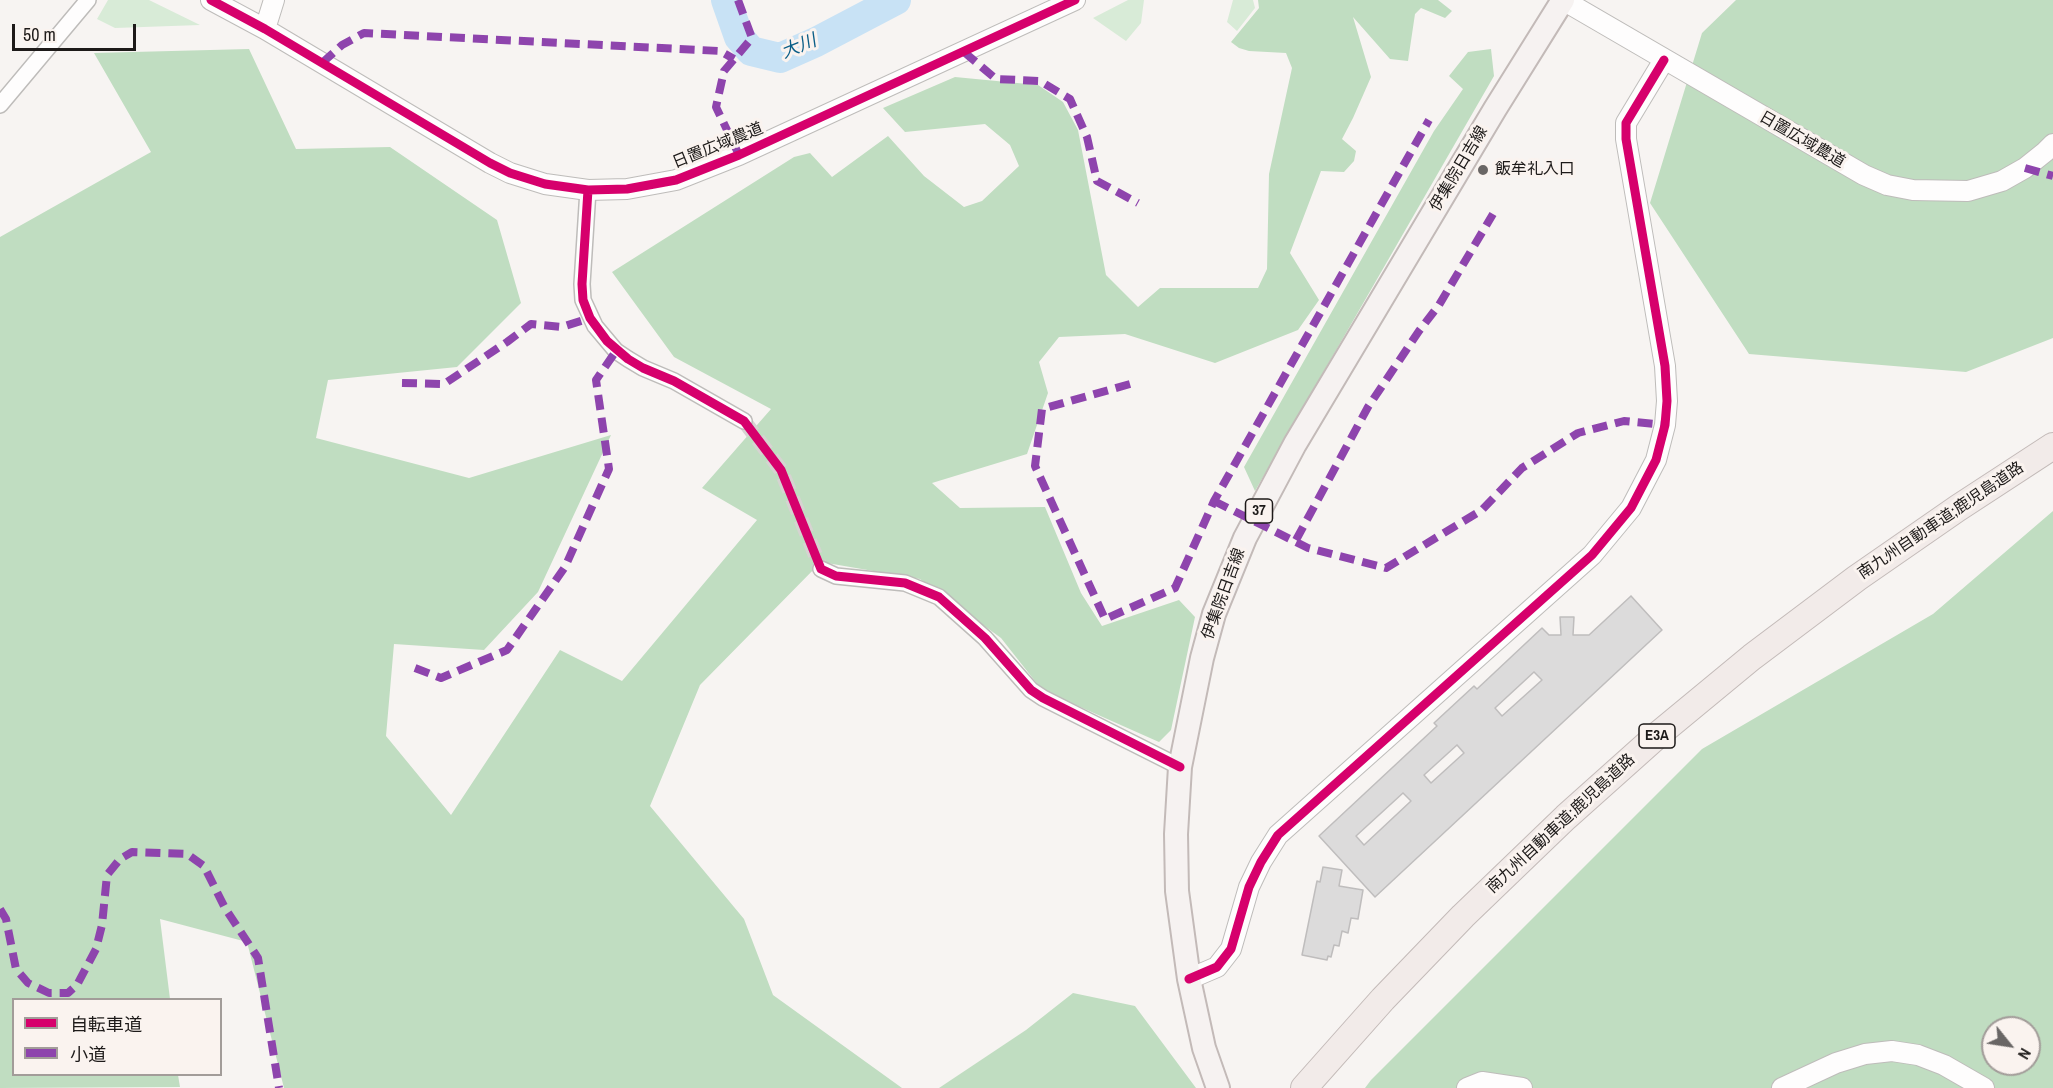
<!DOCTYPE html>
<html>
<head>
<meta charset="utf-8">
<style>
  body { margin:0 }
  #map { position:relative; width:2053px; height:1088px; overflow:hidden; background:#f7f4f2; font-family:"Archivo Narrow","Noto Sans JP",sans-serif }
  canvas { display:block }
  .legend { position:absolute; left:12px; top:998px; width:210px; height:78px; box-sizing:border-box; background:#faf3ef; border:2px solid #a29c99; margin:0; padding:8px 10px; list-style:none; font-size:18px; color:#1d1a19 }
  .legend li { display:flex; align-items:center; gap:12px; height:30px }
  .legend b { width:30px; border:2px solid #a29c99 }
  .north { position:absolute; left:1981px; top:1016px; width:60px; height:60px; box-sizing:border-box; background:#faf3ef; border:2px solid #a29c99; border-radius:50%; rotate:120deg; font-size:16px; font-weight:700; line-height:24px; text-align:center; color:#1d1a19 }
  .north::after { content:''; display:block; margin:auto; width:21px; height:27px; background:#696665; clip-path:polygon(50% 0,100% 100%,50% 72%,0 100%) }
  .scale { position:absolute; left:12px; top:24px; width:124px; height:27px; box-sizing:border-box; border:3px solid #1d1a19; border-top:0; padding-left:8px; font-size:18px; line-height:21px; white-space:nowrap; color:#1d1a19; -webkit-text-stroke:4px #faf3ef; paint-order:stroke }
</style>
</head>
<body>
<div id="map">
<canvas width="2053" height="1088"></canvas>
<ul class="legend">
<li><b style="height:8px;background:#d6006c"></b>自転車道</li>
<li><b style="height:8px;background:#8e44ad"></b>小道</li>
</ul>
<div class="north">N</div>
<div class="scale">50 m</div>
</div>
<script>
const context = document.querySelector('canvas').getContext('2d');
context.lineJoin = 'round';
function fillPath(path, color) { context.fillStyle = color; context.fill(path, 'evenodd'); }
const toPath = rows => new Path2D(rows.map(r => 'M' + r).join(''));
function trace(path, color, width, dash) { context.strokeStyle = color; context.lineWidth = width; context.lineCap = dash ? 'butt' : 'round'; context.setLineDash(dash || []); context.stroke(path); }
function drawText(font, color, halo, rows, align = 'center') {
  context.font = font + ' "Archivo Narrow","Noto Sans JP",sans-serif'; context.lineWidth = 6; context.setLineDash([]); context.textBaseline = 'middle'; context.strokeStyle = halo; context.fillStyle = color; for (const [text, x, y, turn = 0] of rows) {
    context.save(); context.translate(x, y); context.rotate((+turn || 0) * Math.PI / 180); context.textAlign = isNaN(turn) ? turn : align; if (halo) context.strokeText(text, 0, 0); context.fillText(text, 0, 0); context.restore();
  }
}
const green = toPath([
  [108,0,149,0,200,25,115,28,97,19],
  [1128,0,1144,0,1141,23,1126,41,1093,18],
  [1233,0,1253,0,1255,8,1237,31,1227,22]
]);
const forest = toPath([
  [1258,0,1438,0,1452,11,1445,18,1421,8,1415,14,1408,61,1390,59,1353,17,1371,77,1353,118,1342,139,1356,151,1354,161,1344,172,1321,171,1290,253,1319,300,1298,330,1215,363,1125,334,1059,337,1039,362,1048,393,1027,454,932,483,960,508,1045,507,1081,593,1102,626,1179,600,1195,617,1171,730,1159,742,1042,690,1001,638,920,579,821,562,700,685,650,806,744,919,773,995,902,1088,284,1088,247,942,160,919,170,999,14,1000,14,1074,178,1075,180,1087,0,1088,0,237,151,152,94,53,249,49,296,149,390,147,497,220,521,303,457,367,328,380,316,438,469,478,611,435,538,592,484,650,394,644,386,736,451,815,560,650,622,681,757,520,702,488,771,409,674,357,612,272,794,157,810,153,832,177,888,136,924,176,964,207,982,201,1019,166,1010,145,985,124,905,132,883,108,955,77,1038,85,1063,102,1078,130,1106,275,1138,307,1160,288,1258,288,1267,269,1269,174,1292,68,1286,53,1249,51,1239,48,1231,42,1259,8],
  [1736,0,2053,0,2053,338,1966,372,1749,354,1650,203,1702,33],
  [1491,49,1494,76,1255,491,1244,467,1434,131,1463,89,1449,76,1468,52],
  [2053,511,2053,1088,1365,1088,1371,1080,1702,749,1933,614],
  [1993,1028,2029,1028,2029,1064,1993,1064],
  [1073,993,1135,1006,1196,1088,939,1088,1026,1030]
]);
const river = toPath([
  [726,0,739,37,751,51,780,58,816,42,896,0]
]);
const building = toPath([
  [1631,596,1662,630,1375,897,1319,836,1437,726,1434,723,1474,686,1477,689,1542,628,1549,635,1561,635,1560,617,1574,617,1573,635,1589,635,1631,596],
  [1534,672,1542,680,1502,716,1495,708,1534,672],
  [1457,745,1464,753,1431,783,1424,775,1457,745],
  [1403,793,1411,801,1364,845,1356,836,1403,793],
  [1323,867,1342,870,1339,886,1363,890,1358,919,1351,918,1348,933,1342,931,1339,946,1334,945,1331,957,1328,956,1327,960,1302,955,1317,881,1320,882,1323,867]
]);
const streetTunnel = toPath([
  [744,421,781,470,821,569]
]);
const street = toPath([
  [0,105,88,0],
  [588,190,582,284,583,300,595,326,616,351,628,359,643,368,674,381,744,421],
  [821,569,836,576,905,583,939,597,985,638,1031,690,1043,698,1180,767]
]);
const secondary = toPath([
  [211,0,265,29,490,163,510,173,545,184,588,190,627,189,676,180,739,155,1075,0],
  [1563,0,1864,175,1887,185,1913,190,1968,191,2002,181,2025,168,2045,152,2053,144],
  [265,29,274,0],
  [1189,979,1217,967,1231,949,1249,887,1261,862,1278,835,1592,555,1631,508,1656,460,1665,425,1667,401,1665,366,1626,139,1626,123,1664,60],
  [1467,1088,1482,1082,1522,1088],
  [1782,1088,1836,1063,1865,1054,1892,1051,1918,1055,1944,1065,1984,1088]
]);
const primary = toPath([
  [1218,1088,1204,1048,1189,979,1177,891,1176,834,1180,767,1202,658,1214,614,1245,538,1295,444,1495,109,1563,0]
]);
const highway = toPath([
  [1304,1088,1383,999,1463,916,1566,817,1660,733,1752,657,1857,578,1958,508,2053,446]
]);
const quiet = toPath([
  [738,0,752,38,724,71,716,107,739,155],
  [964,52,996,79,1040,81,1070,99,1087,137,1097,181,1138,203],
  [322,63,342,45,364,33,720,51,734,59],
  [2025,168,2053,176],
  [402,383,444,384,507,342,531,324,562,327,590,318],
  [1130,384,1042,409,1035,466,1105,619,1175,588,1214,501,1429,120],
  [1214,501,1308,548,1386,568,1482,510,1522,468,1578,433,1624,421,1665,425],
  [1296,540,1368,407,1419,331,1439,305,1493,214],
  [415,668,441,678,507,650,565,567,609,469,596,380,616,351],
  [0,909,6,919,16,969,28,983,49,993,68,993,77,985,96,949,102,925,107,875,120,859,132,852,187,854,204,866,225,908,258,958,279,1088]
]);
const cycleway = toPath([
  [211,0,265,29,490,163,510,173,545,184,588,190,627,189,676,180,739,155,1075,0],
  [588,190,582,284,583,300,590,318,607,341,628,359,643,368,674,381,744,421,781,470,821,569,836,576,905,583,939,597,985,638,1031,690,1043,698,1180,767],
  [1189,979,1217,967,1231,949,1249,887,1261,862,1278,835,1592,555,1631,508,1656,460,1665,425,1667,401,1665,366,1626,139,1626,123,1664,60]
]);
const markers = [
  [1483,170,6,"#696665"]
];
const shields = [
  [1259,511,27],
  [1657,736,36]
];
const shieldNames = [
  ["37",1259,511],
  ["E3A",1657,736]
];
const streetNames = [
  ["日置広域農道",1802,140,30],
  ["日置広域農道",718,146,-22],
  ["伊集院日吉線",1459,169,-59],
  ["南九州自動車道;鹿児島道路",1941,521,-34],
  ["伊集院日吉線",1224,594,-70],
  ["南九州自動車道;鹿児島道路",1561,824,-43]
];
const poiNames = [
  ["飯牟礼入口",1495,170]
];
const waterNames = [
  ["大川",799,47,-22]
];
fillPath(green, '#d8ebd7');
fillPath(forest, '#c0ddc1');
trace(river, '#c8e2f5', 30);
fillPath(building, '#dcdbdb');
trace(building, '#bfbdbd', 1.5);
trace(streetTunnel, '#d6d3d1', 15, [15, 8]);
trace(street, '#bebcba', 18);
trace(secondary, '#bebcba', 22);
trace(primary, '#c3bab8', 26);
trace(highway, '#c3bab8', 28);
trace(street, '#fefdfd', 15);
trace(secondary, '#fefdfd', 20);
trace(primary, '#f6f2f1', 22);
trace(highway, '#f2ebe9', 26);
trace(quiet, '#8e44ad', 8, [15, 8]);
trace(cycleway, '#d6006c', 9);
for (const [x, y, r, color] of markers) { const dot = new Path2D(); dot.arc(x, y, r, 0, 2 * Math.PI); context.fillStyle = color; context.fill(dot); trace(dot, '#faf3ef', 2); }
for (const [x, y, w] of shields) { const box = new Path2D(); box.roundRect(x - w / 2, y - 12, w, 24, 4.5); context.fillStyle = '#faf3ef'; context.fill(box); trace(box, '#1d1a19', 1.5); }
drawText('bold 15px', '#1d1a19', null, shieldNames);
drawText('16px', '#1d1a19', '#faf3ef', streetNames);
drawText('16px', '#1d1a19', '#faf3ef', poiNames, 'left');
drawText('italic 18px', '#0a5e87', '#faf3ef', waterNames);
</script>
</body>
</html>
